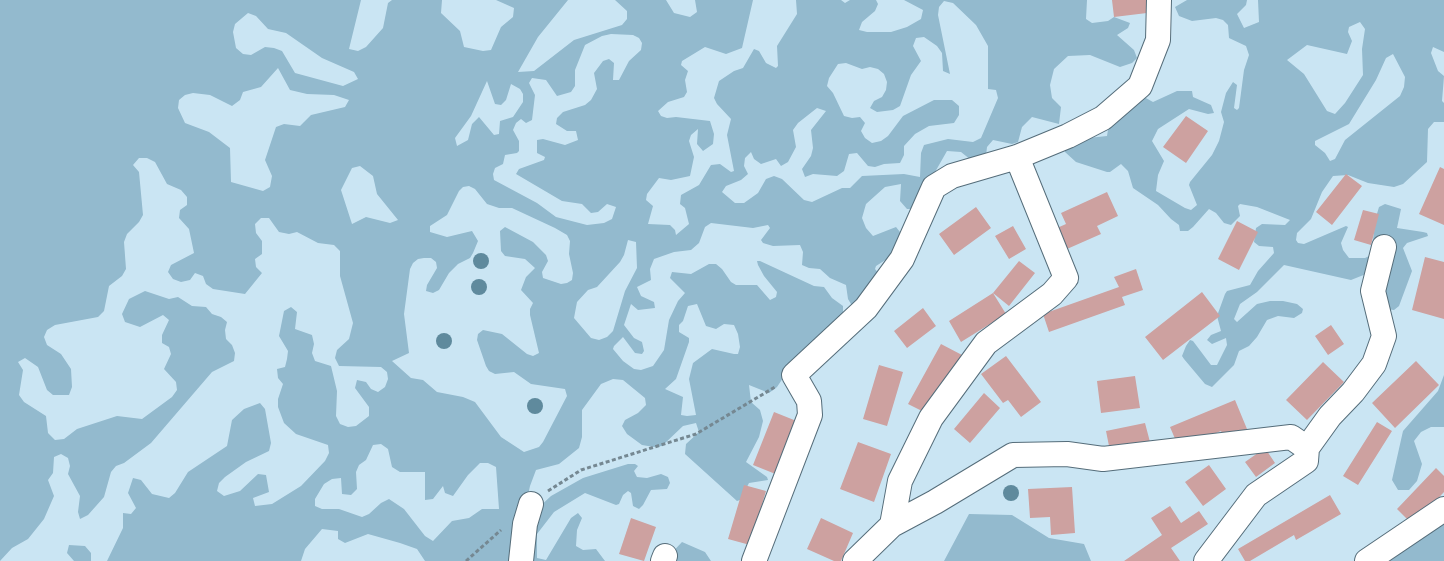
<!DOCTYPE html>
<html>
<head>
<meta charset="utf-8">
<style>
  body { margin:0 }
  canvas { display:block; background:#cae5f3 }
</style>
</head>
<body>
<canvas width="1444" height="561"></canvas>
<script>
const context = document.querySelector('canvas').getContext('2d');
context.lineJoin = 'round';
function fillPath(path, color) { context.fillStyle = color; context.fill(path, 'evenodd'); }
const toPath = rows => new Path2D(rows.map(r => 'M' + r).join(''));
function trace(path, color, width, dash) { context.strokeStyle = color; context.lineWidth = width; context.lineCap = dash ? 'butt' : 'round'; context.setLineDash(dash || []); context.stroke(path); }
const green = toPath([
  [0,0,361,0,349,49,358,51,366,47,383,28,388,3,392,0,442,0,441,13,460,31,464,47,483,51,491,50,501,27,513,17,514,8,496,0,568,0,538,37,518,72,534,71,574,40,622,25,627,19,627,11,615,0,666,0,674,13,690,17,697,12,695,0,753,0,742,48,726,54,705,47,682,61,681,65,688,71,685,80,687,92,684,97,668,102,658,111,661,116,667,118,676,117,710,121,714,134,713,144,703,151,697,144,698,129,691,135,689,141,694,157,690,176,671,180,659,178,647,194,646,200,653,206,648,224,670,225,675,230,676,235,689,224,685,208,680,204,681,195,699,185,711,165,720,164,731,172,734,171,727,135,731,119,717,104,714,98,719,81,734,71,743,68,754,49,759,51,766,63,776,68,778,66,777,46,797,14,796,0,841,0,845,3,850,0,876,0,878,4,875,11,862,22,859,30,867,32,891,32,907,27,921,19,923,10,904,0,1087,0,1086,19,1092,23,1108,21,1114,17,1130,23,1128,28,1117,35,1134,50,1137,58,1132,63,1120,67,1090,55,1068,56,1054,69,1050,85,1052,98,1061,107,1059,124,1032,117,1022,127,1018,142,1012,144,993,140,987,147,986,156,971,160,961,152,947,151,914,209,907,209,900,201,901,184,885,187,866,204,862,218,866,228,873,236,896,227,900,232,898,241,887,259,876,266,875,269,879,274,855,304,851,304,848,299,846,285,830,278,820,269,809,268,802,265,803,252,800,245,773,246,763,243,761,240,770,228,768,225,753,228,711,223,705,227,699,243,691,250,674,252,654,259,650,269,651,280,637,287,641,296,654,302,655,308,638,310,631,304,624,325,634,338,642,342,644,351,642,354,635,353,623,337,614,346,613,349,623,361,634,369,641,370,653,366,664,350,669,320,678,301,685,293,670,278,672,272,691,274,709,264,716,264,722,269,731,282,736,285,757,285,770,300,776,297,777,292,764,276,758,265,757,261,760,261,814,286,824,287,832,298,843,306,843,313,785,375,777,387,769,393,749,385,751,402,760,410,763,421,759,437,746,462,767,477,768,480,749,483,740,500,737,501,685,454,686,444,699,432,696,423,683,426,662,446,654,447,642,445,627,434,622,426,625,420,638,413,646,405,645,398,623,380,613,379,601,384,582,410,582,437,579,448,559,464,536,470,530,486,525,509,535,511,551,496,583,478,628,464,635,464,638,466,634,471,637,477,647,478,661,474,668,477,670,483,667,489,651,490,643,505,639,509,633,506,631,493,628,491,623,495,619,504,616,505,585,493,554,512,537,534,537,558,546,560,571,518,578,513,582,518,577,530,576,546,583,550,596,549,605,561,425,561,417,549,400,543,368,534,345,543,338,539,338,531,322,529,305,549,301,561,107,561,123,528,123,513,131,514,136,508,128,493,133,478,141,480,152,494,169,498,175,493,188,472,227,446,232,420,244,409,260,403,265,409,271,443,269,451,246,462,225,477,219,483,217,491,224,496,240,491,258,474,266,475,269,492,253,498,255,506,272,504,301,486,325,461,329,453,328,445,296,434,284,423,278,407,278,399,283,384,278,378,277,369,285,367,287,359,288,351,279,336,284,311,291,307,297,312,295,329,312,335,314,344,312,353,315,361,331,366,337,391,336,416,340,424,348,427,356,426,369,416,369,407,355,388,357,380,366,382,371,389,378,392,385,387,388,379,387,372,381,367,339,366,335,358,337,350,349,339,353,323,340,276,340,251,334,245,318,243,297,232,289,234,279,232,269,218,261,218,255,224,256,233,262,241,262,254,255,259,256,267,262,273,245,294,213,289,206,284,203,276,195,273,190,280,181,282,173,279,168,272,171,265,194,253,189,229,179,218,180,210,187,205,187,197,181,190,167,184,155,162,147,158,139,158,133,165,139,172,143,215,139,222,127,234,124,242,126,269,122,276,109,286,104,311,98,317,55,325,47,330,44,337,47,345,61,354,71,369,72,387,69,395,53,395,47,390,38,367,25,358,18,362,23,370,19,395,24,402,46,416,48,433,55,440,64,439,77,429,117,416,142,419,172,397,177,390,176,382,164,369,171,354,169,347,162,343,162,335,169,320,163,315,140,327,125,322,122,314,129,299,145,291,169,299,178,297,192,306,206,307,212,314,221,317,227,322,225,330,226,339,232,345,235,353,234,361,212,372,151,443,124,463,116,466,111,472,104,497,88,515,80,519,78,512,80,496,68,474,70,466,68,458,61,454,54,457,53,473,48,480,54,496,44,519,28,539,12,548,0,561],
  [944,1,953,3,976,25,988,46,988,89,996,90,998,98,981,138,973,142,948,139,924,145,921,153,920,177,904,174,862,176,850,188,842,188,812,202,804,200,782,179,774,176,766,179,758,193,744,203,735,203,722,192,726,186,741,180,748,174,744,166,745,158,751,152,754,159,761,164,776,159,781,166,788,162,796,147,793,130,798,123,817,108,826,111,811,130,813,148,811,156,802,169,805,177,813,174,837,176,844,171,849,154,857,153,868,166,875,167,884,164,900,163,904,155,904,146,915,134,929,126,954,123,959,115,959,106,952,100,934,100,903,116,888,136,881,141,872,143,865,138,861,131,865,123,860,117,852,118,844,116,833,93,827,86,829,78,838,64,846,63,862,69,870,67,878,69,884,74,887,82,886,90,882,97,874,101,870,108,877,112,893,110,900,106,911,75,921,61,913,46,916,38,924,37,937,46,942,53,943,71,950,74,938,15,939,7],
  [248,13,256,16,268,29,286,33,322,58,354,72,358,79,343,86,295,73,282,51,274,48,265,47,251,55,243,54,236,48,233,32,235,24],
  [611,34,633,35,639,38,642,43,641,50,629,61,619,80,613,80,614,63,609,59,603,61,594,73,597,89,591,100,585,105,563,112,557,118,556,124,567,131,576,131,578,140,565,145,543,139,537,140,537,153,545,157,544,160,519,169,516,174,562,201,582,204,591,213,598,212,607,204,616,207,612,219,604,223,587,225,556,217,537,203,494,180,493,174,495,168,503,164,505,155,517,153,519,151,519,141,513,130,516,123,521,119,526,123,532,120,535,95,529,83,532,78,546,80,557,96,571,92,575,86,575,70,585,45,602,36],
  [278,68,290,90,307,94,334,95,349,100,345,107,311,115,300,126,284,124,276,127,265,160,272,176,270,187,263,191,231,182,230,148,209,132,185,123,178,108,179,100,185,95,193,93,210,95,232,106,240,100,243,92,261,87],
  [487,81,495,104,501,105,506,100,511,84,520,89,523,94,523,102,513,117,500,121,499,134,494,135,479,117,472,124,468,140,457,146,455,138,471,116],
  [360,166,373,176,377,194,398,220,390,223,366,217,352,224,341,190,352,168],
  [469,186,475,189,487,204,499,208,512,208,555,228,567,235,570,241,569,254,573,273,572,280,567,283,561,284,543,278,542,272,548,261,546,255,533,242,505,227,500,231,501,251,505,256,525,259,535,268,526,277,521,290,533,303,530,309,530,315,539,353,533,356,527,354,502,334,483,330,478,334,477,340,486,366,489,371,495,374,514,372,531,384,565,389,567,396,543,442,539,447,524,452,501,437,475,402,463,397,437,392,423,380,411,378,392,361,409,353,404,314,410,269,413,263,418,259,424,258,431,258,436,262,437,268,427,285,426,291,433,293,439,290,449,273,458,264,470,258,473,253,478,241,472,231,447,237,430,232,430,226,447,215,459,191,463,187],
  [628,240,636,242,637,268,625,291,613,331,607,337,599,340,591,338,574,318,577,302,588,290,597,287,620,262,624,255],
  [697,304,706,326,716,329,724,324,734,325,738,334,740,347,738,354,734,354,712,349,693,363,689,379,696,415,687,416,681,415,683,397,665,389,676,379,689,342,689,338,679,332,679,325,683,321,688,306],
  [381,444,388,449,392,467,400,472,425,472,425,500,433,499,443,486,445,493,453,496,468,475,480,463,488,463,496,467,499,509,482,509,469,518,452,521,433,541,425,536,404,509,389,499,381,503,369,514,362,517,339,509,322,509,315,506,315,499,324,484,332,479,341,478,342,494,351,495,357,489,356,472,359,465,366,460,373,445],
  [1187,0,1247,0,1246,5,1237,14,1244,28,1259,22,1258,0,1444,0,1444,52,1433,47,1431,53,1438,71,1444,76,1442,101,1444,103,1444,122,1434,122,1428,129,1427,162,1403,184,1394,187,1368,183,1348,175,1333,176,1322,192,1311,219,1297,233,1296,240,1298,243,1304,244,1346,226,1348,227,1341,243,1343,250,1349,258,1365,258,1371,255,1376,217,1379,207,1385,204,1401,209,1397,228,1423,232,1427,233,1428,236,1407,243,1403,248,1412,271,1399,306,1394,310,1387,309,1366,274,1351,280,1284,265,1257,292,1240,304,1234,319,1237,322,1257,304,1270,301,1283,301,1297,304,1303,309,1302,313,1294,318,1278,316,1267,320,1257,337,1249,346,1239,351,1234,365,1212,387,1205,384,1184,359,1182,356,1186,346,1190,340,1193,341,1211,365,1217,365,1227,345,1226,338,1212,344,1207,340,1211,335,1221,331,1217,316,1225,294,1227,291,1250,285,1258,271,1274,253,1273,247,1259,246,1254,242,1256,228,1262,224,1285,225,1290,220,1257,207,1240,204,1238,206,1240,216,1231,225,1224,223,1216,213,1209,209,1193,227,1188,231,1180,231,1179,225,1171,219,1158,205,1133,188,1128,171,1121,164,1110,172,1107,172,1076,162,1065,152,1065,149,1088,138,1107,136,1111,111,1144,97,1153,102,1177,91,1192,91,1193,97,1211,105,1214,113,1208,114,1189,109,1158,129,1152,141,1164,161,1158,175,1156,191,1185,208,1191,210,1197,205,1189,185,1190,182,1212,155,1219,141,1224,122,1221,112,1226,93,1233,82,1237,85,1234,108,1237,110,1239,108,1244,70,1249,55,1246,46,1229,38,1228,25,1223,20,1216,18,1192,21,1179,16,1175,7],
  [1360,22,1365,29,1362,49,1363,75,1345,103,1335,114,1327,111,1304,74,1287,60,1307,45,1347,54,1352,41,1348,32,1349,27],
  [1393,54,1405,77,1404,87,1400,96,1345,140,1335,159,1330,161,1325,153,1315,145,1315,141,1349,124,1376,80,1386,58],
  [1444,375,1444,427,1431,427,1421,432,1414,441,1422,464,1417,481,1409,490,1398,490,1392,480,1403,431,1438,391],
  [969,514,1012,515,1049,538,1084,544,1091,561,944,561],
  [1444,523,1444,561,1390,561,1435,528],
  [682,542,705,552,711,561,664,561],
  [69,545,85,546,91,553,91,561,74,561,67,553]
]);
const building = toPath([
  [1112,0,1146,0,1147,13,1114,17],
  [1186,116,1208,131,1186,163,1163,147],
  [1440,167,1444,169,1444,225,1419,214],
  [1346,174,1362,186,1332,225,1316,212],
  [1107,192,1118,216,1097,226,1101,234,1067,249,1057,228,1066,224,1061,213],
  [976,207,991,228,954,255,939,234],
  [1363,210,1379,214,1371,245,1354,240],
  [1237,221,1258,232,1239,270,1218,259],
  [1013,226,1026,249,1009,259,995,236],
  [1425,257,1444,262,1444,319,1412,310],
  [1019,261,1035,273,1009,306,993,293],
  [1136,269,1143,290,1122,297,1125,305,1049,332,1043,314,1119,287,1114,277],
  [1202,292,1220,316,1163,360,1145,337],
  [993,293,1006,314,961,342,949,321],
  [923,308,936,326,907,348,894,331],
  [1331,325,1344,344,1328,355,1315,336],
  [941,344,962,355,930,415,908,404],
  [1006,356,1041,402,1021,417,1008,400,1003,403,981,374],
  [1416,361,1439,385,1395,428,1372,403],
  [1323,362,1344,382,1307,420,1286,400],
  [879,365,903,372,887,426,863,419],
  [1135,376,1140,408,1101,413,1097,381],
  [984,393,1000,408,970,443,954,429],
  [1235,400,1247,429,1225,439,1221,431,1179,448,1170,427],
  [774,412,799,422,778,475,753,465],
  [1377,422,1392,431,1358,485,1343,476],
  [1145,423,1150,442,1110,451,1106,431],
  [858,442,891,454,874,502,840,489],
  [1265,448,1275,463,1256,477,1245,462],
  [1209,465,1226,489,1203,506,1185,482],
  [1436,468,1444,476,1444,492,1413,525,1397,509],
  [744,485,766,491,750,545,728,539],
  [1072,487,1075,533,1051,535,1050,517,1030,518,1028,489],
  [1330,495,1341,514,1296,540,1294,535,1250,561,1245,561,1238,549],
  [1170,506,1181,523,1199,511,1208,524,1171,548,1180,561,1124,561,1162,535,1151,518],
  [631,518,656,527,644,561,619,554],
  [821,518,853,533,841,561,834,561,807,549]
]);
const path = toPath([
  [548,491,581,470,696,434,775,387],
  [466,561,501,530]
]);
const minor = toPath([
  [1307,448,1330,416,1353,392,1374,364,1384,336,1373,291,1384,247],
  [892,525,900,481,931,418,986,343,1052,294,1066,278,1017,157],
  [521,561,525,524,531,504],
  [663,561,665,556],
  [754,561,810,415,809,401,794,375,866,308,902,259,934,187,952,176,1017,157,1068,136,1103,118,1140,86,1158,40,1159,0],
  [855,561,892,525,935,502,1013,455,1067,454,1103,459,1291,437,1307,448,1306,461,1256,495,1206,561],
  [1367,561,1444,509]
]);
const trees = [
  [481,261],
  [479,287],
  [444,341],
  [535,406],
  [1011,493]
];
fillPath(green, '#93bace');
fillPath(building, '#cda1a0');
trace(minor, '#556d7a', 26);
trace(path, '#758892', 3, [4, 2.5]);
trace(minor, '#fff', 24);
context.fillStyle = '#5f8a9d';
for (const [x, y] of trees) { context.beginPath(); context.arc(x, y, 8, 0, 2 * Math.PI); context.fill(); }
</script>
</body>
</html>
